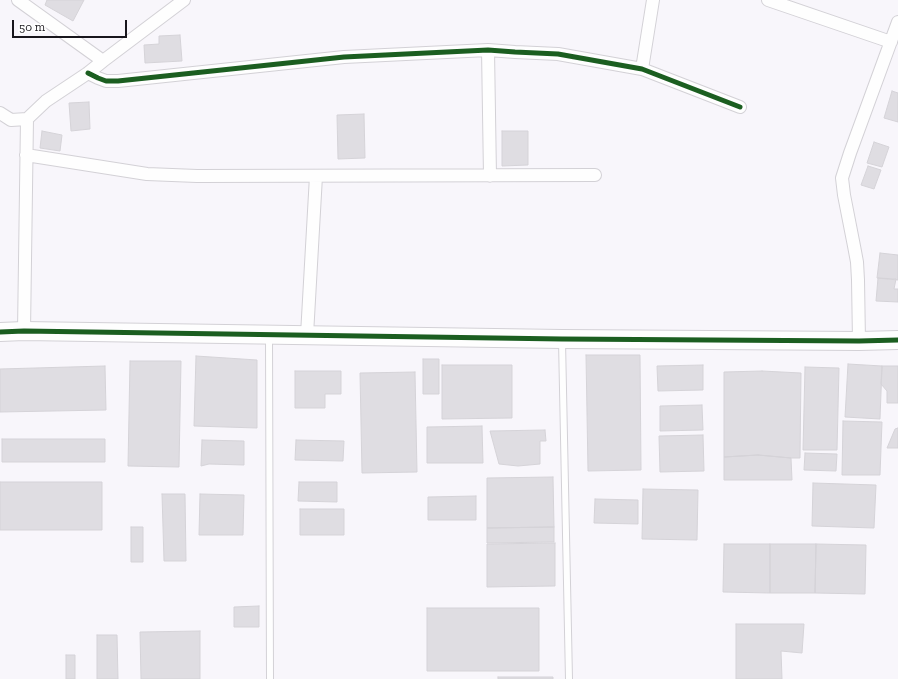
<!DOCTYPE html>
<html>
<head>
<meta charset="utf-8">
<style>
  body { margin:0 }
  #map { position:relative; width:898px; height:679px; overflow:hidden; background:#f8f6fb; font-family:"Zilla Slab",serif }
  canvas { display:block }
  .scale { position:absolute; left:12px; top:20px; width:115px; height:18px; box-sizing:border-box; border:2px solid #18161c; border-top:0; padding-left:5px; font-size:12px; line-height:14px; white-space:nowrap; color:#18161c; -webkit-text-stroke:3px #fff; paint-order:stroke }
</style>
</head>
<body>
<div id="map">
<canvas width="898" height="679"></canvas>
<div class="scale">50 m</div>
</div>
<script>
const context = document.querySelector('canvas').getContext('2d');
context.lineJoin = 'round';
function fillPath(path, color) { context.fillStyle = color; context.fill(path, 'evenodd'); }
const toPath = rows => new Path2D(rows.map(r => 'M' + r).join(''));
function trace(path, color, width, dash) { context.strokeStyle = color; context.lineWidth = width; context.lineCap = dash ? 'butt' : 'round'; context.setLineDash(dash || []); context.stroke(path); }
const building = toPath([
  [47,0,84,0,73,21,45,5,47,0],
  [180,35,182,61,145,63,144,45,159,44,159,36,180,35],
  [892,91,898,93,898,122,884,118,892,91],
  [89,102,90,129,71,131,69,103,89,102],
  [364,114,365,158,338,159,337,115,364,114],
  [42,131,62,135,60,151,40,148,42,131],
  [502,131,528,131,528,165,502,166,502,131],
  [874,142,889,147,882,167,867,163,874,142],
  [868,166,881,170,874,189,861,185,868,166],
  [880,253,898,255,898,280,877,278,880,253],
  [878,278,896,279,894,289,898,289,898,302,876,301,878,278],
  [586,355,640,355,641,470,588,471,586,355],
  [196,356,257,360,257,428,194,426,196,356],
  [423,359,439,359,439,394,423,394,423,359],
  [130,361,181,361,179,467,128,466,130,361],
  [848,364,882,366,880,419,845,417,848,364],
  [442,365,512,365,512,418,442,419,442,365],
  [703,365,703,390,658,391,657,366,703,365],
  [105,366,106,410,0,412,0,369,105,366],
  [882,366,898,366,898,403,887,403,887,391,881,384,882,366],
  [805,367,839,368,837,450,803,450,805,367],
  [295,371,341,371,341,394,325,394,325,408,295,408,295,371],
  [762,371,801,373,800,458,791,458,758,455,724,457,724,372,762,371],
  [415,372,417,472,362,473,360,373,415,372],
  [702,405,703,430,660,431,660,406,702,405],
  [843,421,882,422,880,475,842,475,843,421],
  [482,426,483,463,427,463,427,427,482,426],
  [898,428,898,448,887,448,895,429,898,428],
  [545,430,546,441,540,441,540,464,518,466,499,464,490,431,545,430],
  [703,435,704,471,660,472,659,436,703,435],
  [2,439,105,439,105,462,2,462,2,439],
  [202,440,244,441,244,465,209,464,201,466,202,440],
  [296,440,344,441,343,461,295,460,296,440],
  [805,453,837,454,836,471,804,470,805,453],
  [758,455,791,458,792,480,724,480,724,457,758,455],
  [553,477,554,527,487,528,487,478,553,477],
  [0,482,102,482,102,530,0,530,0,482],
  [299,482,337,482,337,502,298,501,299,482],
  [813,483,876,485,874,528,812,526,813,483],
  [643,489,698,490,697,540,642,539,643,489],
  [162,494,185,494,186,561,164,561,162,494],
  [200,494,244,495,243,535,199,535,200,494],
  [476,496,476,520,428,520,428,497,476,496],
  [595,499,638,500,638,524,594,523,595,499],
  [300,509,344,509,344,535,300,535,300,509],
  [131,527,143,527,143,562,131,562,131,527],
  [554,527,554,542,487,543,487,528,554,527],
  [555,543,555,586,487,587,487,544,555,543],
  [724,544,770,544,770,593,723,592,724,544],
  [770,544,816,544,815,593,770,593,770,544],
  [816,544,866,545,865,594,815,593,816,544],
  [259,606,259,627,234,627,234,607,259,606],
  [427,608,539,608,539,671,427,671,427,608],
  [736,624,804,624,802,653,781,651,782,679,736,679,736,624],
  [200,631,200,679,141,679,140,632,200,631],
  [97,635,117,635,118,679,97,679,97,635],
  [66,655,75,655,75,679,66,679,66,655],
  [498,677,553,677,553,679,498,679,498,677]
]);
const lane = toPath([
  [269,337,270,679],
  [562,341,569,679]
]);
const street = toPath([
  [18,0,103,61],
  [768,0,891,42],
  [488,50,490,176],
  [642,69,653,0],
  [88,73,98,78,106,81,118,81,344,57,488,50,515,52,558,54,642,69,740,107],
  [0,113,11,120,27,119],
  [26,155,147,174,197,176,595,175],
  [24,331,27,119,46,101,88,73,103,61,184,0],
  [307,335,316,176],
  [859,341,858,280,857,262,854,246,844,195,842,178,850,153,898,22]
]);
const secondary = toPath([
  [0,332,24,331,562,339,859,341,898,340]
]);
const cycleway = toPath([
  [88,73,98,78,106,81,118,81,344,57,488,50,515,52,558,54,642,69,740,107],
  [0,332,24,331,562,339,859,341,898,340]
]);
fillPath(building, '#dfdde2');
trace(building, '#d5d3d8', 1);
trace(lane, '#d3d1d6', 8);
trace(street, '#d3d1d6', 14);
trace(secondary, '#d3d1d6', 20);
trace(lane, '#fefefe', 6);
trace(street, '#fefefe', 12);
trace(secondary, '#fefefe', 18);
trace(cycleway, '#1b5e20', 5);
</script>
</body>
</html>
